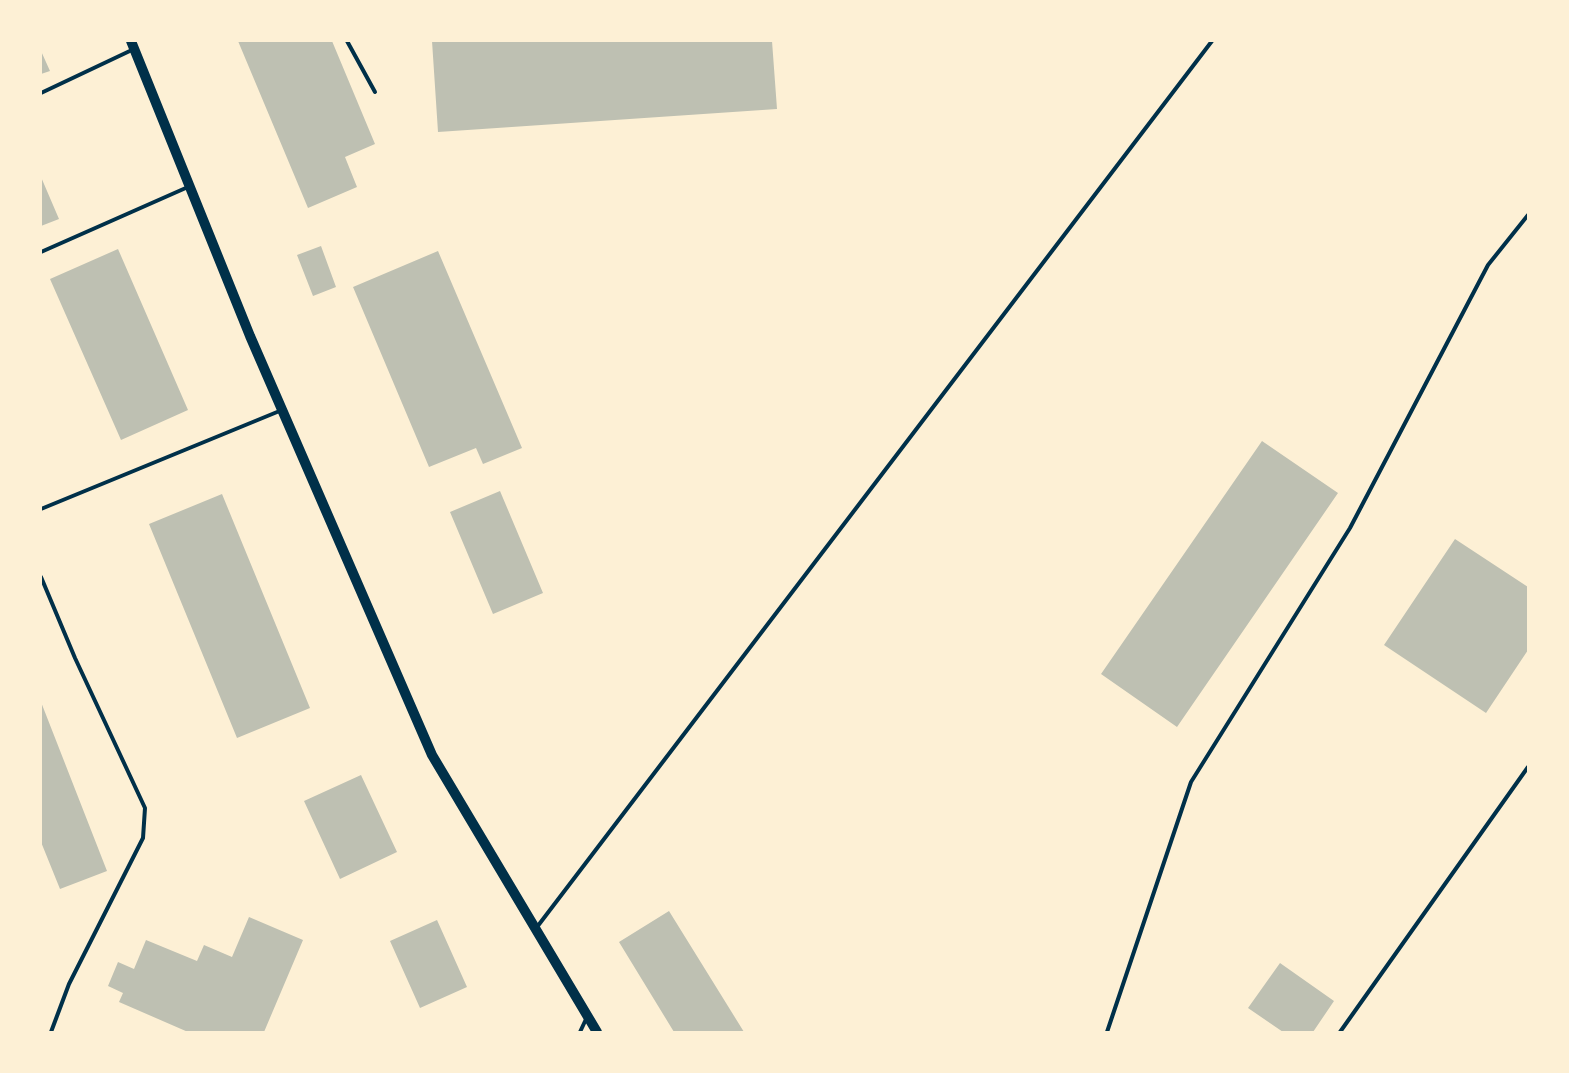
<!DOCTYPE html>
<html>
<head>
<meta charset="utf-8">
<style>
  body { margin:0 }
  #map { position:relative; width:1569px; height:1073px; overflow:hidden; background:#fdf0d5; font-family:Mulish,sans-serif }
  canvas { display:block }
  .frame { position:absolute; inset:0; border:42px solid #fdf0d5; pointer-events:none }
</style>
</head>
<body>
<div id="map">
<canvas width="1569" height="1073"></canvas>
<div class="frame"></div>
</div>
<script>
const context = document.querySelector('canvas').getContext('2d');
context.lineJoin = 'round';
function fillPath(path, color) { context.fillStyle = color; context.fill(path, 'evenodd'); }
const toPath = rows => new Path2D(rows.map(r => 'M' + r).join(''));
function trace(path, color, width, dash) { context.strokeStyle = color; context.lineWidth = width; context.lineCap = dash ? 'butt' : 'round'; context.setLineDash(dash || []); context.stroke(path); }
const building = toPath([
  [238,41,332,41,375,144,345,157,357,187,308,208],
  [432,41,772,41,777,109,438,132],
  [41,51,50,71,41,74],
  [41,177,59,219,41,226],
  [321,246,336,287,313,296,297,255],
  [118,249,188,410,121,440,50,279],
  [438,251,522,448,483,464,476,448,429,467,353,287],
  [1262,441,1338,493,1177,727,1101,674],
  [500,491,543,593,493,614,450,512],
  [222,494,310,708,237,738,149,524],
  [1455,539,1528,587,1528,650,1486,713,1384,645],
  [41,702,107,871,60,889,41,842],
  [361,775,397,852,340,879,304,801],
  [669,911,744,1032,674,1032,619,942],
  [249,917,303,940,264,1032,188,1032,119,1002,123,993,108,986,118,962,134,969,146,940,197,961,204,945,232,957],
  [437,920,467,987,420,1008,390,941],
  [1280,963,1334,1001,1313,1032,1283,1032,1248,1008]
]);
const service = toPath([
  [347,41,375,92],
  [41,93,134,49],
  [41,252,188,187],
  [41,509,282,410],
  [41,577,75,658,145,808,143,838,69,984,51,1032],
  [537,927,1212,41],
  [580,1032,587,1017],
  [1107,1032,1191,782,1350,528,1488,265,1528,215],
  [1340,1032,1528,767]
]);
const secondary = toPath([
  [131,41,250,336,432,755,597,1032]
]);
fillPath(building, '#bec0b2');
trace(service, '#003049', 4);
trace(secondary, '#003049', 10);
</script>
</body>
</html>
